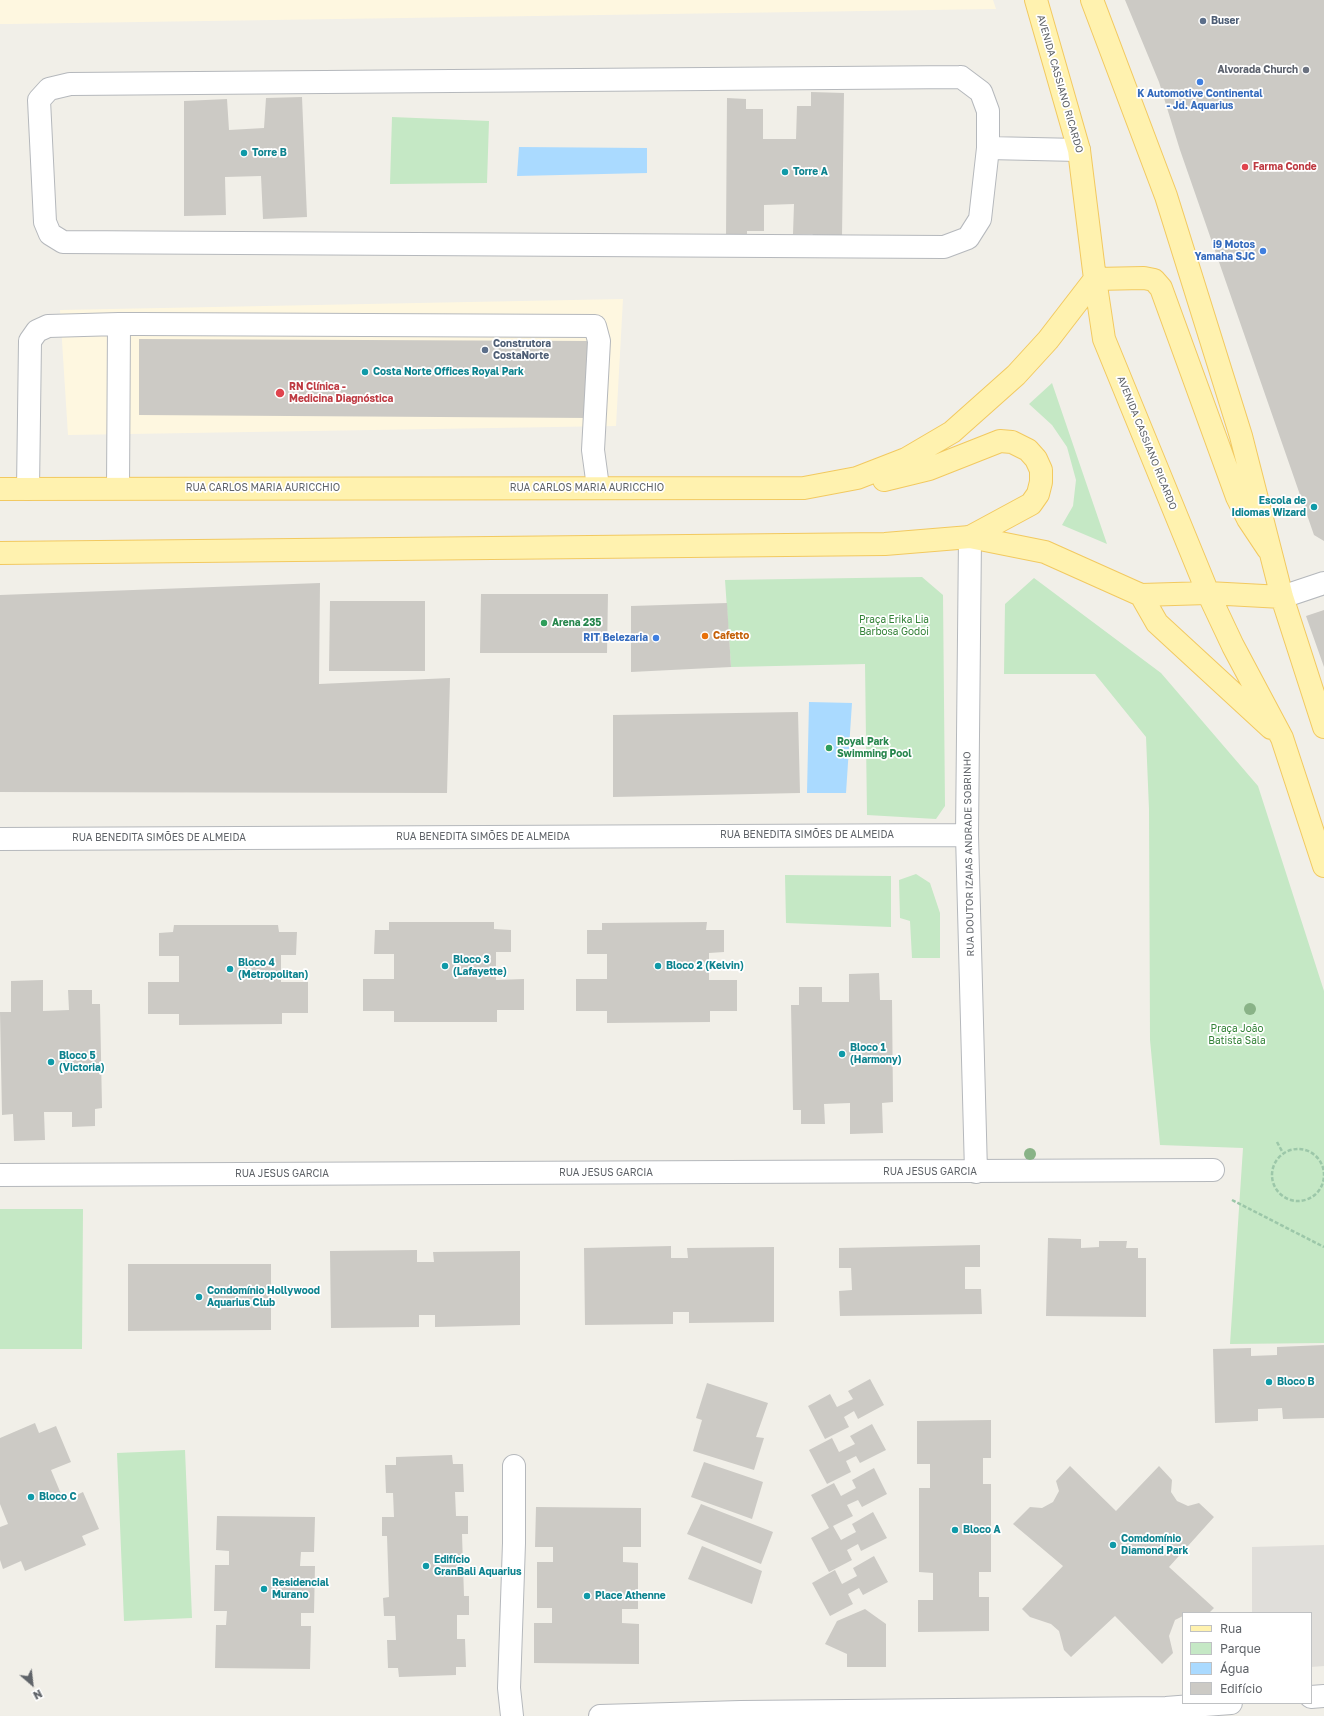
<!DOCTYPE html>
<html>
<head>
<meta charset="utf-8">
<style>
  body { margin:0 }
  #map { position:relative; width:1324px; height:1716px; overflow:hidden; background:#f1efe8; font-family:"Golos Text",sans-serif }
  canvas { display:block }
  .legend { position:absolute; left:1182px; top:1612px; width:130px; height:92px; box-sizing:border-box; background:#fff; border:1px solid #bfc1c3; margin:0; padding:5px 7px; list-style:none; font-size:12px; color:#5f6368 }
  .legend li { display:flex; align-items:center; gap:8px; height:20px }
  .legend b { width:20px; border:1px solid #bfc1c3 }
  .north { position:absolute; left:12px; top:1664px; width:40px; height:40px; -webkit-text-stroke:3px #fff; paint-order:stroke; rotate:152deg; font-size:11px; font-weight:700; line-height:16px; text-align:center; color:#5f6368 }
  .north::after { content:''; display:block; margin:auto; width:14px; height:18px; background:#5f6368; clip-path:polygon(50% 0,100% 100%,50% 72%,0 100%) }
</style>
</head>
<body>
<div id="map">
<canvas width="1324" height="1716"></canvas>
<ul class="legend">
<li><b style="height:5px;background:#fff2af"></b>Rua</li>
<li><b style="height:11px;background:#c5e8c5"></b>Parque</li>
<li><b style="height:11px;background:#aadaff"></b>Água</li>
<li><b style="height:11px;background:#cccac5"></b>Edifício</li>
</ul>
<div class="north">N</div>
</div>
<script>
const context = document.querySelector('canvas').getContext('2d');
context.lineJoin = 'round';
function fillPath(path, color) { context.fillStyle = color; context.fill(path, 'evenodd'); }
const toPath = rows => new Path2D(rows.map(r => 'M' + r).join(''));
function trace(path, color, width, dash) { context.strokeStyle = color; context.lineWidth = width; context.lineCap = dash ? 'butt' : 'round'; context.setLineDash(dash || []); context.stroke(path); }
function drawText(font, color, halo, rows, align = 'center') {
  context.font = font + ' "Golos Text",sans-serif'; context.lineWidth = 3.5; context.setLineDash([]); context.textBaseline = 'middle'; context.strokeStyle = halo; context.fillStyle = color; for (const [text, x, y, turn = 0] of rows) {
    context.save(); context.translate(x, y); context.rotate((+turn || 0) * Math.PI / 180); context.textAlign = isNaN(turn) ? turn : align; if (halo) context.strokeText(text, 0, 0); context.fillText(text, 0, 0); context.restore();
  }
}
const commercial = toPath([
  [0,0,993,0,996,9,9,24,0,24],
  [623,299,616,426,68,435,60,310]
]);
const industrial = toPath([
  [1324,1545,1324,1666,1311,1667,1311,1613,1252,1613,1252,1547]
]);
const green = toPath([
  [392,117,489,121,487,183,390,184],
  [1052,383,1107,544,1062,525,1073,506,1076,480,1067,447,1052,425,1029,404],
  [922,577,943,595,945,806,936,819,867,815,865,664,731,667,725,580],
  [1034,578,1161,673,1258,786,1324,991,1324,1343,1230,1344,1243,1148,1160,1145,1150,1040,1149,809,1146,737,1095,674,1004,674,1005,604],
  [916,874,930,883,940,913,940,958,912,958,910,921,900,918,899,880],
  [785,875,891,876,891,927,786,923],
  [0,1209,83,1209,82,1349,0,1349],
  [185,1450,192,1618,124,1621,117,1453]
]);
const water = toPath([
  [519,147,647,148,647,173,517,176],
  [809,702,852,703,846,793,807,793]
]);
const building = toPath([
  [1125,0,1324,0,1324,541,1314,535,1180,150,1159,82],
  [811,92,844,93,842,236,812,236,813,234,793,234,794,204,764,205,764,231,747,231,747,236,726,236,727,98,746,99,746,109,763,109,763,139,796,139,797,106,811,106],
  [302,97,307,217,263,219,261,176,225,177,226,215,184,216,184,101,227,99,229,130,264,128,266,98],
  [139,339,591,341,590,418,139,415],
  [320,583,319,684,450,678,447,793,0,792,0,595],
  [481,594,608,594,607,653,480,653],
  [330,601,425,601,425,671,329,671],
  [727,603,731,667,631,672,631,606],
  [1324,610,1324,667,1306,616],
  [798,712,800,793,613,797,613,715],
  [389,922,494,922,494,929,511,930,511,952,496,952,496,980,524,979,524,1010,497,1010,497,1022,394,1022,394,1011,363,1011,363,979,394,979,394,954,374,954,375,930,389,930],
  [707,922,706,930,724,930,724,952,709,953,709,980,737,980,737,1011,710,1011,710,1022,607,1023,607,1011,576,1011,576,979,607,979,607,954,587,954,587,930,602,930,602,923],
  [174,925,278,925,279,932,297,932,296,955,281,955,281,982,308,982,308,1013,282,1013,282,1024,179,1025,179,1014,148,1014,148,982,179,982,179,956,159,956,159,933,173,932],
  [879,973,880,1000,892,1000,893,1102,882,1103,883,1133,850,1134,850,1103,824,1104,825,1124,801,1124,801,1110,793,1110,791,1005,799,1005,799,987,822,987,822,1002,849,1002,849,974],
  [43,980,43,1011,69,1010,68,990,92,990,92,1004,100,1004,102,1108,95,1109,95,1126,72,1127,72,1112,44,1112,45,1140,14,1141,13,1114,2,1115,0,1012,11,1012,11,981],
  [1048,1238,1081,1239,1081,1248,1099,1247,1099,1241,1127,1241,1126,1248,1138,1248,1138,1258,1146,1258,1146,1317,1046,1316],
  [980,1245,980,1267,965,1267,965,1289,981,1289,982,1314,840,1316,839,1291,852,1290,851,1268,839,1268,839,1248],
  [671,1246,671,1258,688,1258,687,1248,774,1247,774,1322,689,1323,689,1312,673,1312,673,1324,585,1325,584,1248],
  [417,1250,417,1262,434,1262,433,1252,520,1251,520,1325,435,1327,435,1315,419,1315,419,1327,331,1328,330,1251],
  [128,1264,271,1264,271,1330,128,1331],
  [1324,1345,1324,1418,1283,1419,1282,1408,1258,1409,1258,1421,1215,1423,1213,1349,1251,1348,1251,1356,1277,1355,1277,1347],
  [870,1379,884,1405,858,1419,854,1411,844,1417,849,1427,825,1439,808,1406,830,1394,837,1407,853,1399,848,1391],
  [707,1383,768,1403,756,1437,764,1438,754,1470,693,1451,702,1420,696,1418],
  [991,1420,991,1458,983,1458,983,1484,991,1484,991,1572,979,1572,979,1597,989,1597,989,1631,918,1632,918,1600,933,1600,933,1573,919,1572,919,1488,930,1488,930,1464,917,1464,917,1421],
  [35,1423,39,1433,56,1426,71,1462,51,1470,64,1501,83,1492,99,1529,82,1536,86,1545,25,1571,21,1561,3,1569,0,1560,0,1527,8,1524,0,1504,0,1438],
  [872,1424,886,1450,860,1463,856,1456,846,1461,851,1472,827,1484,809,1450,832,1438,839,1452,855,1444,850,1436],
  [452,1455,453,1464,463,1464,464,1492,455,1492,456,1516,468,1516,468,1534,462,1534,464,1596,469,1596,469,1615,457,1615,457,1639,465,1639,466,1667,456,1667,456,1675,399,1677,398,1668,388,1668,387,1640,396,1640,395,1616,384,1616,383,1598,389,1597,387,1536,382,1536,382,1517,394,1517,393,1493,386,1493,385,1465,396,1465,396,1457],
  [704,1462,763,1482,752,1519,691,1497],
  [1070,1466,1116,1511,1159,1466,1172,1480,1171,1492,1177,1501,1188,1506,1199,1503,1214,1517,1169,1567,1214,1608,1209,1613,1183,1613,1183,1616,1175,1620,1169,1636,1173,1653,1162,1664,1115,1616,1071,1657,1064,1650,1059,1631,1051,1624,1030,1617,1022,1609,1063,1566,1013,1524,1030,1507,1042,1508,1053,1502,1059,1491,1056,1481],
  [874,1468,887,1494,862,1507,858,1500,847,1505,853,1516,833,1526,841,1540,856,1532,852,1524,873,1512,887,1538,861,1551,858,1544,847,1550,852,1560,829,1572,811,1538,829,1528,811,1495,834,1483,841,1496,856,1488,852,1480],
  [701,1504,773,1532,761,1564,687,1534],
  [536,1507,641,1508,641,1547,623,1547,623,1562,638,1563,638,1609,622,1609,622,1623,639,1624,639,1664,534,1663,534,1623,552,1623,552,1608,537,1608,537,1562,553,1562,553,1547,535,1547],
  [217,1516,315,1517,314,1552,301,1552,300,1566,315,1566,314,1613,301,1613,301,1626,311,1626,310,1669,215,1668,216,1625,226,1625,227,1611,214,1611,215,1565,229,1565,229,1551,216,1550],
  [702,1546,762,1571,752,1604,688,1579],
  [874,1556,888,1582,863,1595,859,1588,848,1594,853,1604,830,1616,812,1583,835,1570,842,1584,857,1576,853,1568],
  [865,1609,886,1624,886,1667,847,1667,847,1654,825,1644,837,1621]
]);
const path = toPath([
  [1277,1142,1283,1153],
  '1272 1175a26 26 0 1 1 52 0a26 26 0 1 1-52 0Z',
  [1232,1200,1324,1247]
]);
const minor = toPath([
  [961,77,981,92,988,111,988,148,980,219,968,238,944,247,63,242,50,234,45,222,39,100,49,89,70,84,961,77],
  [988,148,1079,150],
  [118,488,119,324,139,324,595,326,599,341,593,450,598,487],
  [28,489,30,341,37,331,48,326,119,324],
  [970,537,967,835,976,1172],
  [1282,597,1324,583],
  [0,839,967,835],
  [0,1175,1213,1170],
  [1311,1697,1324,1696],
  [512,1716,509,1688,514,1543,514,1466],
  [600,1716,741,1712,1166,1708,1231,1703]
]);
const major = toPath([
  [1036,0,1079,150,1095,279,1104,339,1208,593,1233,646,1282,738,1324,866],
  [1092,0,1166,196,1241,436,1282,597,1324,727],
  [884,480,929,469,1000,441,1012,442,1028,450,1036,459,1041,470,1041,482,1038,494,1031,504,970,537],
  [0,489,804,488,857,478,906,459,952,432,1016,375,1048,340,1095,279,1144,278,1154,280,1161,288,1237,497,1248,519,1268,549],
  [0,553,885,544,970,537,1045,552,1141,595,1208,593,1282,597],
  [1141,595,1157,623,1271,728]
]);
const trees = [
  [1250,1009],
  [1030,1154]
];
const markers = [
  [1203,21,4,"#5c6f8a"],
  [1306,70,4,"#6b7280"],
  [1200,82,4,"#3f7fe0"],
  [244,153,4,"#0f9aa8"],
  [1245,167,4,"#e0444e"],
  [785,172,4,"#0f9aa8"],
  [1263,251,4,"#3f7fe0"],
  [485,350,4,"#5c6f8a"],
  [365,372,4,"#0f9aa8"],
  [280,393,5,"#e0444e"],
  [1314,507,4,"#0f9aa8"],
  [544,623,4,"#2e9e5b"],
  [705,636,4,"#e8710a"],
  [656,638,4,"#3f7fe0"],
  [829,748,4,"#2e9e5b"],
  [445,966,4,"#0f9aa8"],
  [658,966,4,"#0f9aa8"],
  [230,969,4,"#0f9aa8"],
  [842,1054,4,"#0f9aa8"],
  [51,1062,4,"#0f9aa8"],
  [199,1297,4,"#0f9aa8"],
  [1269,1382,4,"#0f9aa8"],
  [31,1497,4,"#0f9aa8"],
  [955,1530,4,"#0f9aa8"],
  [1113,1545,4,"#0f9aa8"],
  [426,1566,4,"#0f9aa8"],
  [264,1589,4,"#0f9aa8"],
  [587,1596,4,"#0f9aa8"]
];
const serviceNames = [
  ["Buser",1211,21],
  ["Construtora",493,344],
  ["CostaNorte",493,356]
];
const worshipNames = [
  ["Alvorada Church",1298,70]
];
const streetNames = [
  ["AVENIDA CASSIANO RICARDO",1060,84,74],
  ["AVENIDA CASSIANO RICARDO",1147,443,68],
  ["RUA CARLOS MARIA AURICCHIO",263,488],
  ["RUA CARLOS MARIA AURICCHIO",587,488],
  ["RUA BENEDITA SIMÕES DE ALMEIDA",807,835],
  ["RUA BENEDITA SIMÕES DE ALMEIDA",483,837],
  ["RUA BENEDITA SIMÕES DE ALMEIDA",159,838],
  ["RUA DOUTOR IZAIAS ANDRADE SOBRINHO",969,854,-91],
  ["RUA JESUS GARCIA",930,1172],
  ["RUA JESUS GARCIA",606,1173],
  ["RUA JESUS GARCIA",282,1174]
];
const shopNames = [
  ["K Automotive Continental",1200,94,"center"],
  ["- Jd. Aquarius",1200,106,"center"],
  ["i9 Motos",1255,245],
  ["Yamaha SJC",1255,257],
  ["RIT Belezaria",648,638]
];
const cultureNames = [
  ["Torre B",252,153],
  ["Torre A",793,172],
  ["Costa Norte Offices Royal Park",373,372],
  ["Escola de",1306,501,"right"],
  ["Idiomas Wizard",1306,513,"right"],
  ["Bloco 3",453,960],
  ["(Lafayette)",453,972],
  ["Bloco 4",238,963],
  ["(Metropolitan)",238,975],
  ["Bloco 2 (Kelvin)",666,966],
  ["Bloco 1",850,1048],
  ["(Harmony)",850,1060],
  ["Bloco 5",59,1056],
  ["(Victoria)",59,1068],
  ["Condomínio Hollywood",207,1291],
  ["Aquarius Club",207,1303],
  ["Bloco B",1277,1382],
  ["Bloco C",39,1497],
  ["Bloco A",963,1530],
  ["Comdomínio",1121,1539],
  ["Diamond Park",1121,1551],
  ["Edifício",434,1560],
  ["GranBali Aquarius",434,1572],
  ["Residencial",272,1583],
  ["Murano",272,1595],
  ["Place Athenne",595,1596]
];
const healthNames = [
  ["Farma Conde",1253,167],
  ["RN Clínica -",289,387],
  ["Medicina Diagnóstica",289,399]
];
const parkNames = [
  ["Praça Erika Lia",894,620],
  ["Barbosa Godoi",894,632],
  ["Praça João",1237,1029],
  ["Batista Sala",1237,1041]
];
const leisureNames = [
  ["Arena 235",552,623],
  ["Royal Park",837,742],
  ["Swimming Pool",837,754]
];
const foodNames = [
  ["Cafetto",713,636]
];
fillPath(commercial, '#fef7e0');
fillPath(industrial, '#e0deda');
fillPath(green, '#c5e8c5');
fillPath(water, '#aadaff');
fillPath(building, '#cccac5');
trace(minor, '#b5b8bc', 24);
trace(major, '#f2c960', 24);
trace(path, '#9cc7a9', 2.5, [4, 2]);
trace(minor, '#fff', 22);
trace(major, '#fff2af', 22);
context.fillStyle = '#89b387';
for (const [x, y] of trees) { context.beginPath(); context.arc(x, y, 6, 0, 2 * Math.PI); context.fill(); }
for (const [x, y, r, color] of markers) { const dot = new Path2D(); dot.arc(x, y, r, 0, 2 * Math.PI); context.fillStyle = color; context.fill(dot); trace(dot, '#fff', 1.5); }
drawText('bold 10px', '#4e5e75', '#fff', serviceNames, 'left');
drawText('bold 10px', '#5b616d', '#fff', worshipNames, 'right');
drawText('10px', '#5f6368', '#fff', streetNames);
drawText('bold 10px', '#366cbe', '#fff', shopNames, 'right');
drawText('bold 10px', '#0d838f', '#fff', cultureNames, 'left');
drawText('bold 10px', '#be3a42', '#fff', healthNames, 'left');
drawText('10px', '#348238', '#fff', parkNames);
drawText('bold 10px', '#27864d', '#fff', leisureNames, 'left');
drawText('bold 10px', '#c56008', '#fff', foodNames, 'left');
</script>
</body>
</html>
